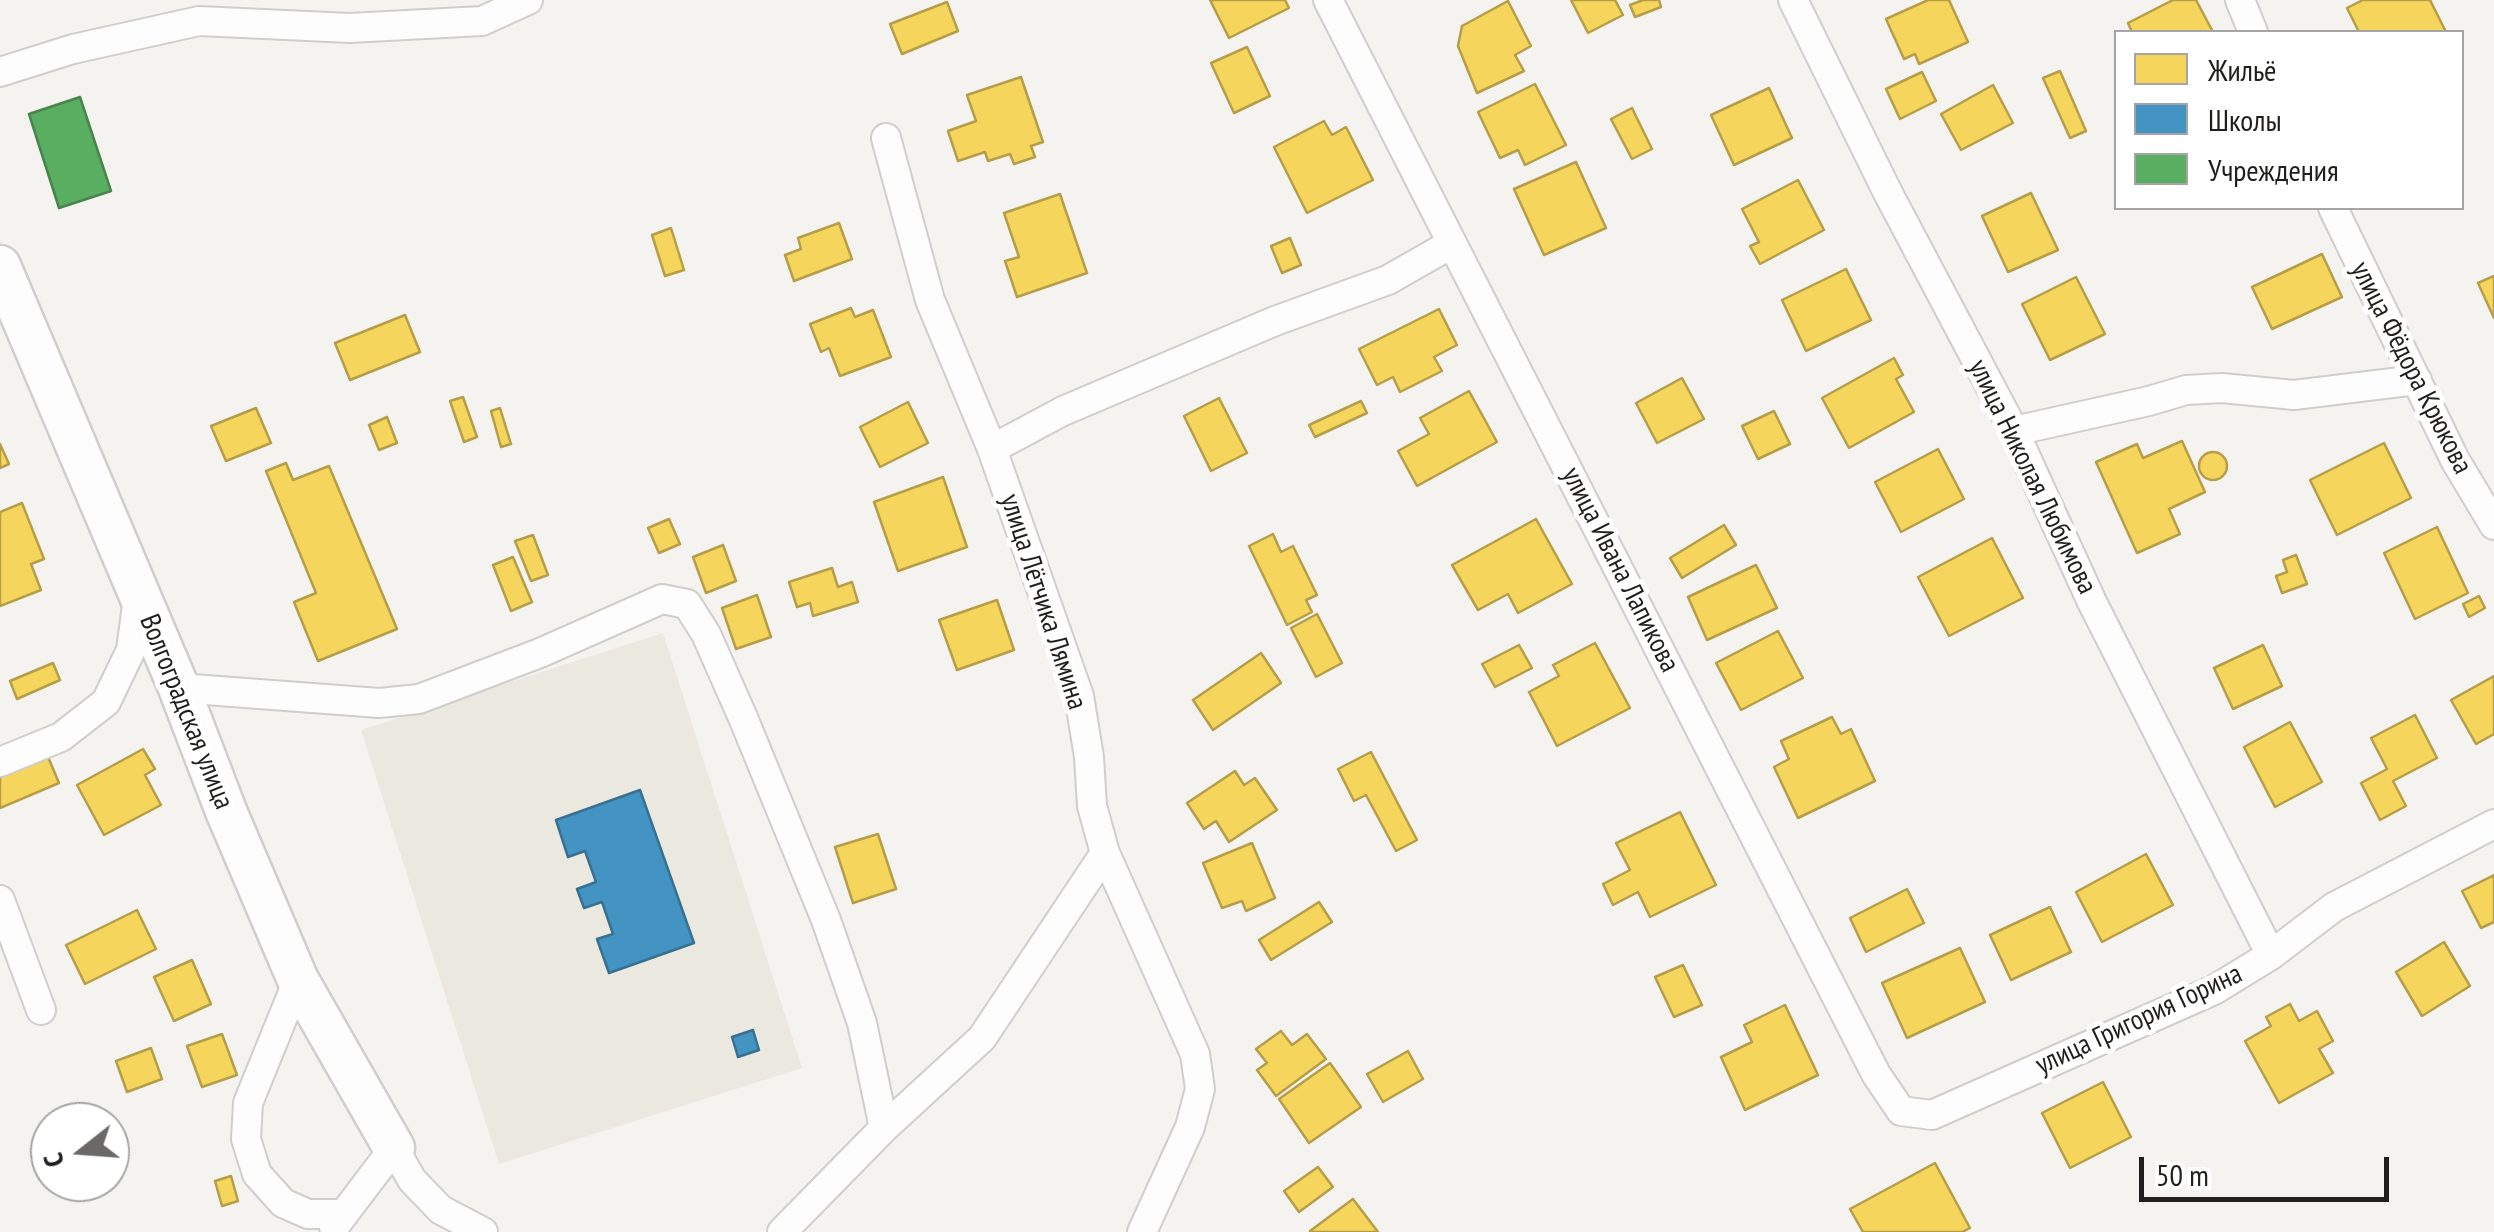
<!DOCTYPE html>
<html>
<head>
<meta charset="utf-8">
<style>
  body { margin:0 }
  #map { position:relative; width:2494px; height:1232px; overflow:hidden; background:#f5f3f0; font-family:"PT Sans Narrow",sans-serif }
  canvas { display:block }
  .legend { position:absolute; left:2114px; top:30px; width:350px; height:180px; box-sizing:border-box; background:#fff; border:2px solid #a6a5a5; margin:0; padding:12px 18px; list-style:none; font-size:30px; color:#201f1d }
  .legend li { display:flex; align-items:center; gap:20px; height:50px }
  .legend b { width:50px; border:2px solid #a6a5a5 }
  .north { position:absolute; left:30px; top:1102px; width:100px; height:100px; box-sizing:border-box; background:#fff; border:2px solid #a6a5a5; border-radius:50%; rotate:253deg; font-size:28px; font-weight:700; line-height:40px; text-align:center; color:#201f1d }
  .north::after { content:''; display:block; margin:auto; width:35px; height:45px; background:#6b6967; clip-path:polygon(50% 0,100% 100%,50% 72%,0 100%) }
  .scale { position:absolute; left:2139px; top:1157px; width:250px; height:45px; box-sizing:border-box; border:5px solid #201f1d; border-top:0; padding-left:12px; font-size:30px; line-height:35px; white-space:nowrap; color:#201f1d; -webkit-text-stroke:8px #fff; paint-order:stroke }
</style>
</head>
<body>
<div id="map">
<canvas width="2494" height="1232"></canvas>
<ul class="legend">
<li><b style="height:28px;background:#f6d55c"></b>Жильё</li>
<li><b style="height:28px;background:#4393c3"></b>Школы</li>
<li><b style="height:28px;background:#5aae61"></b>Учреждения</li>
</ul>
<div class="north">С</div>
<div class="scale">50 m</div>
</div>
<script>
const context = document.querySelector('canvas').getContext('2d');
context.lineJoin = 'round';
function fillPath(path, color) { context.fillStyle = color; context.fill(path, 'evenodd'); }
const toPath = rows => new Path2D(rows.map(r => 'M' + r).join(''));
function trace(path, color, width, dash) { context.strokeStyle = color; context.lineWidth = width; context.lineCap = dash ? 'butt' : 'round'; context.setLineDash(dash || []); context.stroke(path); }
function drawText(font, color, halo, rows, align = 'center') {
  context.font = font + ' "PT Sans Narrow",sans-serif'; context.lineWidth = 10; context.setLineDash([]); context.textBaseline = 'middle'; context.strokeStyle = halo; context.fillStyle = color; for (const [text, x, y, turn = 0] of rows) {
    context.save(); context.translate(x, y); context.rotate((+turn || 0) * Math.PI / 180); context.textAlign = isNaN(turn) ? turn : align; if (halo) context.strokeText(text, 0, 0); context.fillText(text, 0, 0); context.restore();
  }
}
const built = toPath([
  [663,633,802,1068,499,1164,361,730]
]);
const homes = toPath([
  [1210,0,1285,0,1289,8,1229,38,1210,0],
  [1571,0,1615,0,1623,15,1588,33,1571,0],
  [1643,0,1659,0,1661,7,1635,17,1630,5,1643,0],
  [1928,0,1949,0,1968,42,1919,64,1915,54,1904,59,1886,19,1928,0],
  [2173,0,2196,0,2213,32,2132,32,2128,23,2173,0],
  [2363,0,2430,0,2446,32,2359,32,2347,8,2363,0],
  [1508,1,1531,46,1515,55,1524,71,1477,93,1458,46,1462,26,1508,1],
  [947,2,958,31,902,54,890,24,947,2],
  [1247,47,1270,96,1234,113,1211,63,1247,47],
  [2060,71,2086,131,2070,138,2043,78,2060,71],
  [1922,72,1936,101,1900,119,1886,89,1922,72],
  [1021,77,1043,142,1031,146,1035,157,1014,164,1010,154,988,161,985,152,958,161,948,131,976,121,967,95,1021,77],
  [1535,84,1566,145,1525,165,1518,150,1500,158,1478,112,1535,84],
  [1993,85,2013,123,1961,150,1941,114,1993,85],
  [1769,88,1792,138,1734,165,1711,115,1769,88],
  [1632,108,1652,149,1632,159,1611,119,1632,108],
  [1324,121,1332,135,1346,127,1373,180,1307,213,1274,147,1324,121],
  [1576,162,1606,228,1544,255,1514,189,1576,162],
  [1798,180,1824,230,1760,264,1750,246,1759,242,1742,209,1798,180],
  [2031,193,2058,250,2008,272,1982,216,2031,193],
  [1060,194,1087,273,1017,297,1005,261,1019,257,1004,213,1060,194],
  [839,223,852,259,794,281,785,255,801,249,798,238,839,223],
  [671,228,684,270,665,276,652,235,671,228],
  [1290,238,1301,265,1282,273,1271,246,1290,238],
  [2322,254,2342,297,2272,329,2252,287,2322,254],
  [1846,269,1871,320,1806,351,1782,300,1846,269],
  [2494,276,2494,318,2478,283,2494,276],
  [2076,277,2105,334,2050,360,2022,304,2076,277],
  [851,308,855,317,873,310,891,357,840,376,829,348,821,352,810,324,851,308],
  [1439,309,1457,345,1434,357,1442,371,1400,392,1393,377,1377,385,1359,349,1439,309],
  [405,315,420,352,350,380,335,343,405,315],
  [1894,358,1903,375,1896,379,1914,412,1849,448,1822,398,1894,358],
  [1682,378,1704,419,1657,443,1636,403,1682,378],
  [1469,391,1497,442,1417,486,1398,451,1429,434,1420,418,1469,391],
  [463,397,477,437,464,442,450,401,463,397],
  [1219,398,1247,453,1211,471,1184,416,1219,398],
  [1361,401,1367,413,1315,437,1309,425,1361,401],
  [908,402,928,443,880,467,860,427,908,402],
  [256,408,271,443,226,461,211,426,256,408],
  [500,408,511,444,501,447,491,411,500,408],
  [1774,411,1790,444,1758,459,1742,426,1774,411],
  [387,417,397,443,379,450,369,425,387,417],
  [2182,441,2205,492,2169,509,2180,534,2137,553,2096,462,2137,444,2143,458,2182,441],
  [2384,443,2411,498,2337,535,2310,480,2384,443],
  [0,444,9,464,0,468,0,444],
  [1938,449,1964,499,1901,532,1875,482,1938,449],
  '2199 466a14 14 0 1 1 28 0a14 14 0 1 1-28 0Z',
  [286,463,293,480,329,466,397,629,318,661,294,602,316,593,266,471,286,463],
  [943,477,967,547,898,571,874,502,943,477],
  [22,503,44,559,31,564,41,590,0,606,0,512,22,503],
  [669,519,680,544,659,553,648,528,669,519],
  [1536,519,1572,584,1518,613,1508,594,1478,610,1452,565,1536,519],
  [1724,525,1736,545,1682,578,1670,558,1724,525],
  [2437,527,2468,593,2415,619,2384,553,2437,527],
  [1273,534,1281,552,1293,546,1317,595,1306,600,1312,612,1287,625,1249,546,1273,534],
  [533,535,548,575,531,581,515,541,533,535],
  [1992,538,2023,598,1949,636,1918,577,1992,538],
  [723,545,736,581,706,593,693,557,723,545],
  [2296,555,2307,584,2282,593,2276,576,2287,572,2283,560,2296,555],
  [513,557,532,602,511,611,493,565,513,557],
  [1756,565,1777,608,1707,640,1688,597,1756,565],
  [832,568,838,587,852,582,858,602,813,616,810,603,797,607,789,582,832,568],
  [757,595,771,637,736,649,722,608,757,595],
  [2479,596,2485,608,2469,617,2463,604,2479,596],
  [997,600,1014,650,957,670,939,620,997,600],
  [1317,614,1342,663,1316,677,1291,628,1317,614],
  [1778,631,1803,678,1741,710,1716,663,1778,631],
  [1595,643,1630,708,1557,746,1529,692,1559,676,1553,665,1595,643],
  [1519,645,1532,668,1495,687,1482,664,1519,645],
  [2263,645,2282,686,2233,709,2214,668,2263,645],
  [1261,653,1281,683,1213,730,1193,700,1261,653],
  [53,663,60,680,17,699,10,681,53,663],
  [2494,676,2494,734,2476,744,2451,700,2494,676],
  [2415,715,2437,758,2393,781,2406,806,2380,820,2361,783,2387,769,2371,738,2415,715],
  [1832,717,1841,734,1851,729,1875,781,1798,818,1774,767,1789,759,1781,741,1832,717],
  [2290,722,2322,782,2275,807,2244,747,2290,722],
  [143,749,155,769,145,775,161,805,104,835,77,785,143,749],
  [46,752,59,783,0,808,0,771,46,752],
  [1371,752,1417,840,1396,851,1366,795,1354,801,1338,769,1371,752],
  [1235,771,1244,785,1255,778,1277,810,1229,842,1216,821,1204,829,1187,803,1235,771],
  [1680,812,1716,885,1650,917,1638,892,1613,905,1603,884,1630,870,1616,843,1680,812],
  [878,834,896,889,853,903,835,847,878,834],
  [1252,843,1275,898,1246,911,1242,901,1222,908,1203,863,1252,843],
  [2146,854,2173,905,2102,942,2076,892,2146,854],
  [2494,875,2494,922,2481,928,2462,891,2494,875],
  [1907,889,1924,923,1866,952,1850,918,1907,889],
  [1319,902,1332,922,1271,960,1259,940,1319,902],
  [2050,907,2071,952,2011,980,1990,935,2050,907],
  [137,910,156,949,85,984,66,945,137,910],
  [2444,942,2470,986,2422,1016,2396,972,2444,942],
  [1960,948,1985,1002,1907,1038,1882,983,1960,948],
  [192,960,211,1004,174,1021,154,977,192,960],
  [1683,965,1702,1005,1674,1017,1655,977,1683,965],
  [2290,1004,2299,1021,2317,1011,2333,1041,2319,1049,2333,1073,2279,1103,2245,1041,2271,1026,2266,1017,2290,1004],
  [1785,1005,1818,1075,1745,1110,1721,1057,1752,1042,1744,1025,1785,1005],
  [1281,1031,1292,1045,1307,1034,1326,1059,1276,1096,1257,1070,1267,1063,1256,1049,1281,1031],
  [222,1034,237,1075,202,1087,187,1046,222,1034],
  [151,1048,162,1079,127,1092,116,1061,151,1048],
  [1408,1051,1423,1079,1383,1102,1367,1074,1408,1051],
  [1330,1063,1361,1107,1309,1143,1279,1099,1330,1063],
  [2103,1082,2131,1137,2070,1168,2042,1113,2103,1082],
  [1935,1163,1970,1228,1962,1232,1863,1232,1850,1209,1935,1163],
  [1318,1167,1333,1187,1299,1212,1284,1191,1318,1167],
  [231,1176,238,1201,222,1206,215,1181,231,1176],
  [1353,1199,1378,1232,1311,1232,1310,1231,1353,1199]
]);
const schools = toPath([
  [640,790,694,943,609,973,597,939,613,934,602,902,584,908,577,889,596,882,585,851,568,857,556,820,640,790],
  [753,1030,759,1050,738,1057,732,1037,753,1030]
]);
const public = toPath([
  [80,97,111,191,59,208,29,114,80,97]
]);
const street = toPath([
  [1328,0,1876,1074,1901,1111,1932,1115,2214,990,2271,955,2334,907,2494,824],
  [1793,0,1888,193,2014,431,2092,602,2271,955],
  [2240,0,2253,32],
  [0,72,73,49,199,21,350,28,482,21,528,0],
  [886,138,930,300,992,449,1079,696,1089,757,1092,806,1105,853,1195,1054,1200,1089,1190,1127,1142,1232],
  [2333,208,2455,460,2494,525],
  [2014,431,2149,401,2186,390,2222,388,2294,395,2417,380],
  [992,449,1063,411,1275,321,1388,280,1451,244],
  [179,688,379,703,419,699,540,653,662,599,687,604,706,634,744,720,826,920,862,1023,884,1128],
  [0,762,61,737,106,702,131,650,138,598],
  [0,900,41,1010],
  [298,980,248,1103,246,1139,257,1174,283,1203,308,1214,344,1214],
  [334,1227,394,1148,412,1180,441,1210,483,1232],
  [782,1232,884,1128,982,1038,1105,853]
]);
const secondary = toPath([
  [0,266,179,688,226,811,298,980,394,1148]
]);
const streetNames = [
  ["улица Фёдора Крюкова",2411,368,63],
  ["улица Николая Любимова",2032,477,64],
  ["улица Ивана Лапикова",1620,570,63],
  ["улица Лётчика Лямина",1043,602,72],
  ["Волгоградская улица",186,712,68],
  ["улица Григория Горина",2139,1020,-25]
];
fillPath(built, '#ebe8df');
fillPath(homes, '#f6d55c');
trace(homes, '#b69e49', 2.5);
fillPath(schools, '#4393c3');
trace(schools, '#387091', 2.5);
fillPath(public, '#5aae61');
trace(public, '#49834d', 2.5);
trace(street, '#cfcecb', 32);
trace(secondary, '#cfcecb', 45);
trace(street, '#fefdfd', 28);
trace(secondary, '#fefdfd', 40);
drawText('28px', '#201f1d', '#fff', streetNames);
</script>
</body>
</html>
